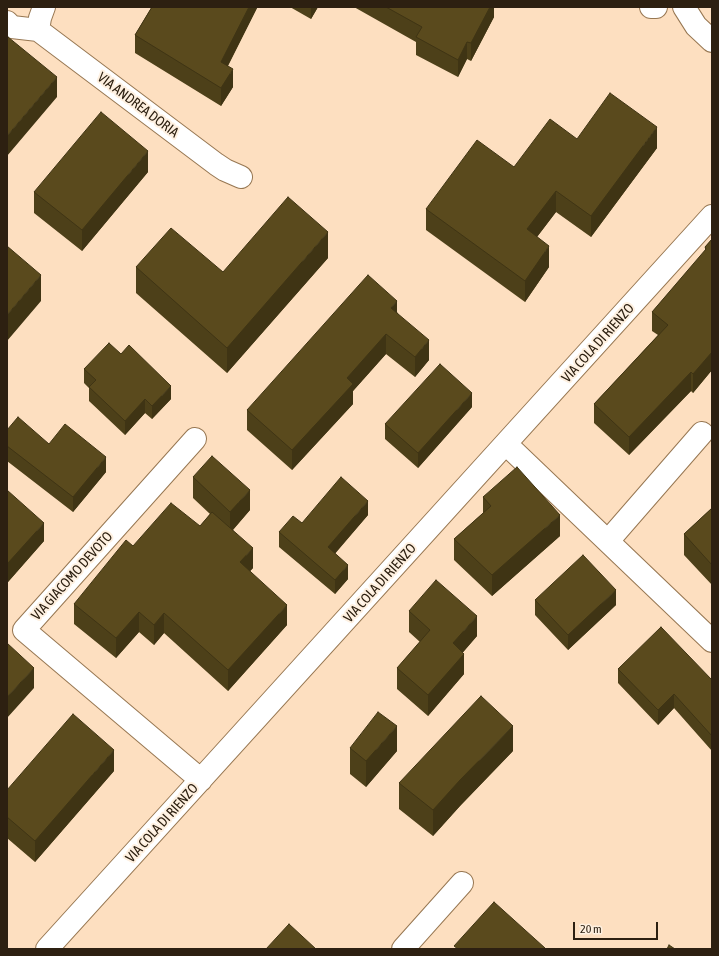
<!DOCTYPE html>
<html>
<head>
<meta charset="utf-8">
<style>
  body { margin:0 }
  #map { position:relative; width:719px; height:956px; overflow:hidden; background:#fddfc0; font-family:"Asap Condensed",sans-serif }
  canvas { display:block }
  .frame { position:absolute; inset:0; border:8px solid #2d2011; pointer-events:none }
  .scale { position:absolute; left:573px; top:922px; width:85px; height:18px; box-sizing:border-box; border:2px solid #2d2011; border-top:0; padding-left:5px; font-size:12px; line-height:14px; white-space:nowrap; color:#2d2011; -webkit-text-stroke:3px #fef0e0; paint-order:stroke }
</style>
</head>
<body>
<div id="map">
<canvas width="719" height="956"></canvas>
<div class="frame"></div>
<div class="scale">20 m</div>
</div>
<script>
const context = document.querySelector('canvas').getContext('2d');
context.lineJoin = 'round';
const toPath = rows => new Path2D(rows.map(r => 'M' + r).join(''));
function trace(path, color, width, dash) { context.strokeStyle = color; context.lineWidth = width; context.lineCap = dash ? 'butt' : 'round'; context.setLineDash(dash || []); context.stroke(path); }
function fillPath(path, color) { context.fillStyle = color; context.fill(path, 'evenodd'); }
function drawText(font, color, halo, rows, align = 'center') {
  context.font = font + ' "Asap Condensed",sans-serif'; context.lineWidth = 4; context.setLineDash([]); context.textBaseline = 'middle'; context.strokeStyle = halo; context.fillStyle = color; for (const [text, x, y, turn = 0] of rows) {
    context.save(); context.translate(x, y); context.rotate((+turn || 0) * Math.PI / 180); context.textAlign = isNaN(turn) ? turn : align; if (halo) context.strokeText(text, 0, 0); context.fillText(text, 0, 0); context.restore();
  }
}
const minor = toPath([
  [44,7,40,18,38,30,216,164,225,170,241,177],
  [7,22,12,27,38,30],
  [195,439,24,630,201,780],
  [506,444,712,641],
  [608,541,702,433],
  [47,949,712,216],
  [403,949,462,883]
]);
const tertiary = toPath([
  [684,7,696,26,712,41]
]);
const secondary = toPath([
  [651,7,656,7]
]);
const wall = toPath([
  [149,7,257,7,257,8,228,66,233,87,221,106,135,53,135,35,151,8],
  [290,7,318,7,311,19],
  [354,7,494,7,494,17,471,61,467,59,458,77,416,55,416,42],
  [577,139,657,148,591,237,556,212,537,237,549,267,525,302,426,230,426,209,514,167],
  [148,172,82,251,34,213,34,192],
  [712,239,712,370,693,393,691,391,629,455,594,423,594,404,658,335,652,331,652,312,705,251,705,247],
  [328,258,227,373,136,293,136,267,223,272],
  [397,312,429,360,415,377,386,354,353,391,353,404,292,470,247,430,247,410],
  [84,369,171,399,152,419,145,413,125,435,89,401,89,388,84,383],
  [472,407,418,468,385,439,385,424],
  [7,430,49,444,106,472,73,512,7,461],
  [193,477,250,510,233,530,253,568,250,571,287,625,228,691,164,633,154,645,139,632,116,658,74,624,74,604,133,546,200,526,210,514,193,498],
  [7,490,44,541,8,582,7,581],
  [483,497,560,536,492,596,454,560,454,539,483,513],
  [712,508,712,585,684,555,684,534],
  [368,515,335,553,348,579,335,594,279,547,279,532,302,523],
  [535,600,616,605,568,650,535,615],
  [409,611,477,636,463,652,464,674,428,716,397,689,397,668,420,642,409,632],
  [618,669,712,680,712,751,674,708,658,725,618,683],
  [350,748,397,751,366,787,350,774],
  [513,751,460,806,433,836,399,809,399,783],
  [114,771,35,862,7,838,7,790]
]);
const shadedWall = toPath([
  [249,7,257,7,257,8,221,79,221,62],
  [311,7,318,7,311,19],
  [490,7,494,7,494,17,471,61,471,43],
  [467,42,467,59,458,77,458,60],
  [233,69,233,87,221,106,221,88],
  [57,77,57,97,7,156,7,136],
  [657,127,657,148,591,237,591,216],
  [148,151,148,172,82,251,82,230],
  [556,191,556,212,527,250,527,229],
  [328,232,328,258,227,373,227,348],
  [549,246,549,267,525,302,525,281],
  [41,275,41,301,7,341,7,315],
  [397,301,397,321,391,308],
  [386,334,386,354,353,391,353,404,292,470,292,450,347,378],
  [429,340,429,360,415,377,415,357],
  [712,352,712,370,693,393,693,374],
  [691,372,691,391,629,455,629,437],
  [171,386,171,399,152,419,152,406],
  [472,393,472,407,418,468,418,453],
  [145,399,145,413,125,435,125,421],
  [106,457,106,472,73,512,73,497],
  [250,490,250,510,230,533,230,512],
  [368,501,368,515,328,562,328,547],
  [560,515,560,536,492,596,492,575],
  [44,523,44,541,8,582,8,563],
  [253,548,253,568,240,582,240,562],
  [348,565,348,579,335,594,335,580],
  [616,590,616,605,568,650,568,635],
  [287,605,287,625,228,691,228,670],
  [139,612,139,632,116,658,116,638],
  [164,613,164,633,154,645,154,625],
  [477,616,477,636,453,664,453,643],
  [464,654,464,674,428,716,428,695],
  [34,668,34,688,7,718,7,697],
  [674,694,674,708,658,725,658,710],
  [397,726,397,751,366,787,366,761],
  [513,726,513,751,460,806,433,836,433,810,460,780],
  [114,750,114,771,35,862,35,841]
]);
const building = toPath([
  [152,7,249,7,221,62,233,69,221,88,135,35,152,7],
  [386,7,490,7,471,43,467,42,458,60,416,37,422,27,386,7],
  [8,37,57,77,7,136,7,39,8,37],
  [610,93,657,127,591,216,556,191,527,229,549,246,525,281,426,209,477,140,514,167,550,119,577,139,610,93],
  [101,112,148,151,82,230,34,192,101,112],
  [288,197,328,232,227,348,136,267,171,228,223,272,288,197],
  [712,239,712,352,693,374,691,372,629,437,594,404,668,325,652,312,706,249,705,247,712,239],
  [7,246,41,275,7,315,7,246],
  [368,275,397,301,391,308,429,340,415,357,386,334,347,378,353,384,292,450,247,410,368,275],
  [109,343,121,354,129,345,171,386,152,406,145,399,125,421,89,387,96,380,84,369,109,343],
  [440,364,472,393,418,453,385,424,440,364],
  [18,417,49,444,65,424,106,457,73,497,7,446,7,430,18,417],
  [212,456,250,490,230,512,193,477,212,456],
  [517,467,560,515,492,575,454,539,491,506,483,497,517,467],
  [341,477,368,501,328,547,348,565,335,580,279,532,293,516,302,523,341,477],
  [7,490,44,523,8,563,7,562,7,490],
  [171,503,200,526,212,512,253,548,240,562,287,605,228,670,164,613,154,625,139,612,116,638,74,604,126,540,133,546,171,503],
  [712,508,712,565,684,534,712,508],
  [583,555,616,590,568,635,535,600,583,555],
  [436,580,477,616,453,643,464,654,428,695,397,668,430,630,409,611,436,580],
  [661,627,712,680,712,736,674,694,658,710,618,669,661,627],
  [7,643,34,668,7,697,7,643],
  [481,696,513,726,460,780,433,810,399,783,481,696],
  [378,712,397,726,366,761,350,748,378,712],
  [73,714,114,750,35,841,7,817,7,790,73,714],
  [494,902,545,948,544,949,458,949,454,946,494,902],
  [289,924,316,949,266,949,289,924],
  [669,945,675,949,667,949,669,945]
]);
const streetNames = [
  ["VIA ANDREA DORIA",138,105,37],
  ["VIA COLA DI RIENZO",598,343,-48],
  ["VIA GIACOMO DEVOTO",72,576,-48],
  ["VIA COLA DI RIENZO",380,583,-48],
  ["VIA COLA DI RIENZO",162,823,-48]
];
trace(minor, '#977752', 24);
trace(tertiary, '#977752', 24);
trace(secondary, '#977752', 24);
trace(minor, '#fff', 22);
trace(tertiary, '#fff', 22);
trace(secondary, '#fff', 22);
fillPath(wall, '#4d4019');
fillPath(shadedWall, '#3f3414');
fillPath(building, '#5a4a1d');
trace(building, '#3f3414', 1);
drawText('14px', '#2d2011', '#fef0e0', streetNames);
</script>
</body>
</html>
